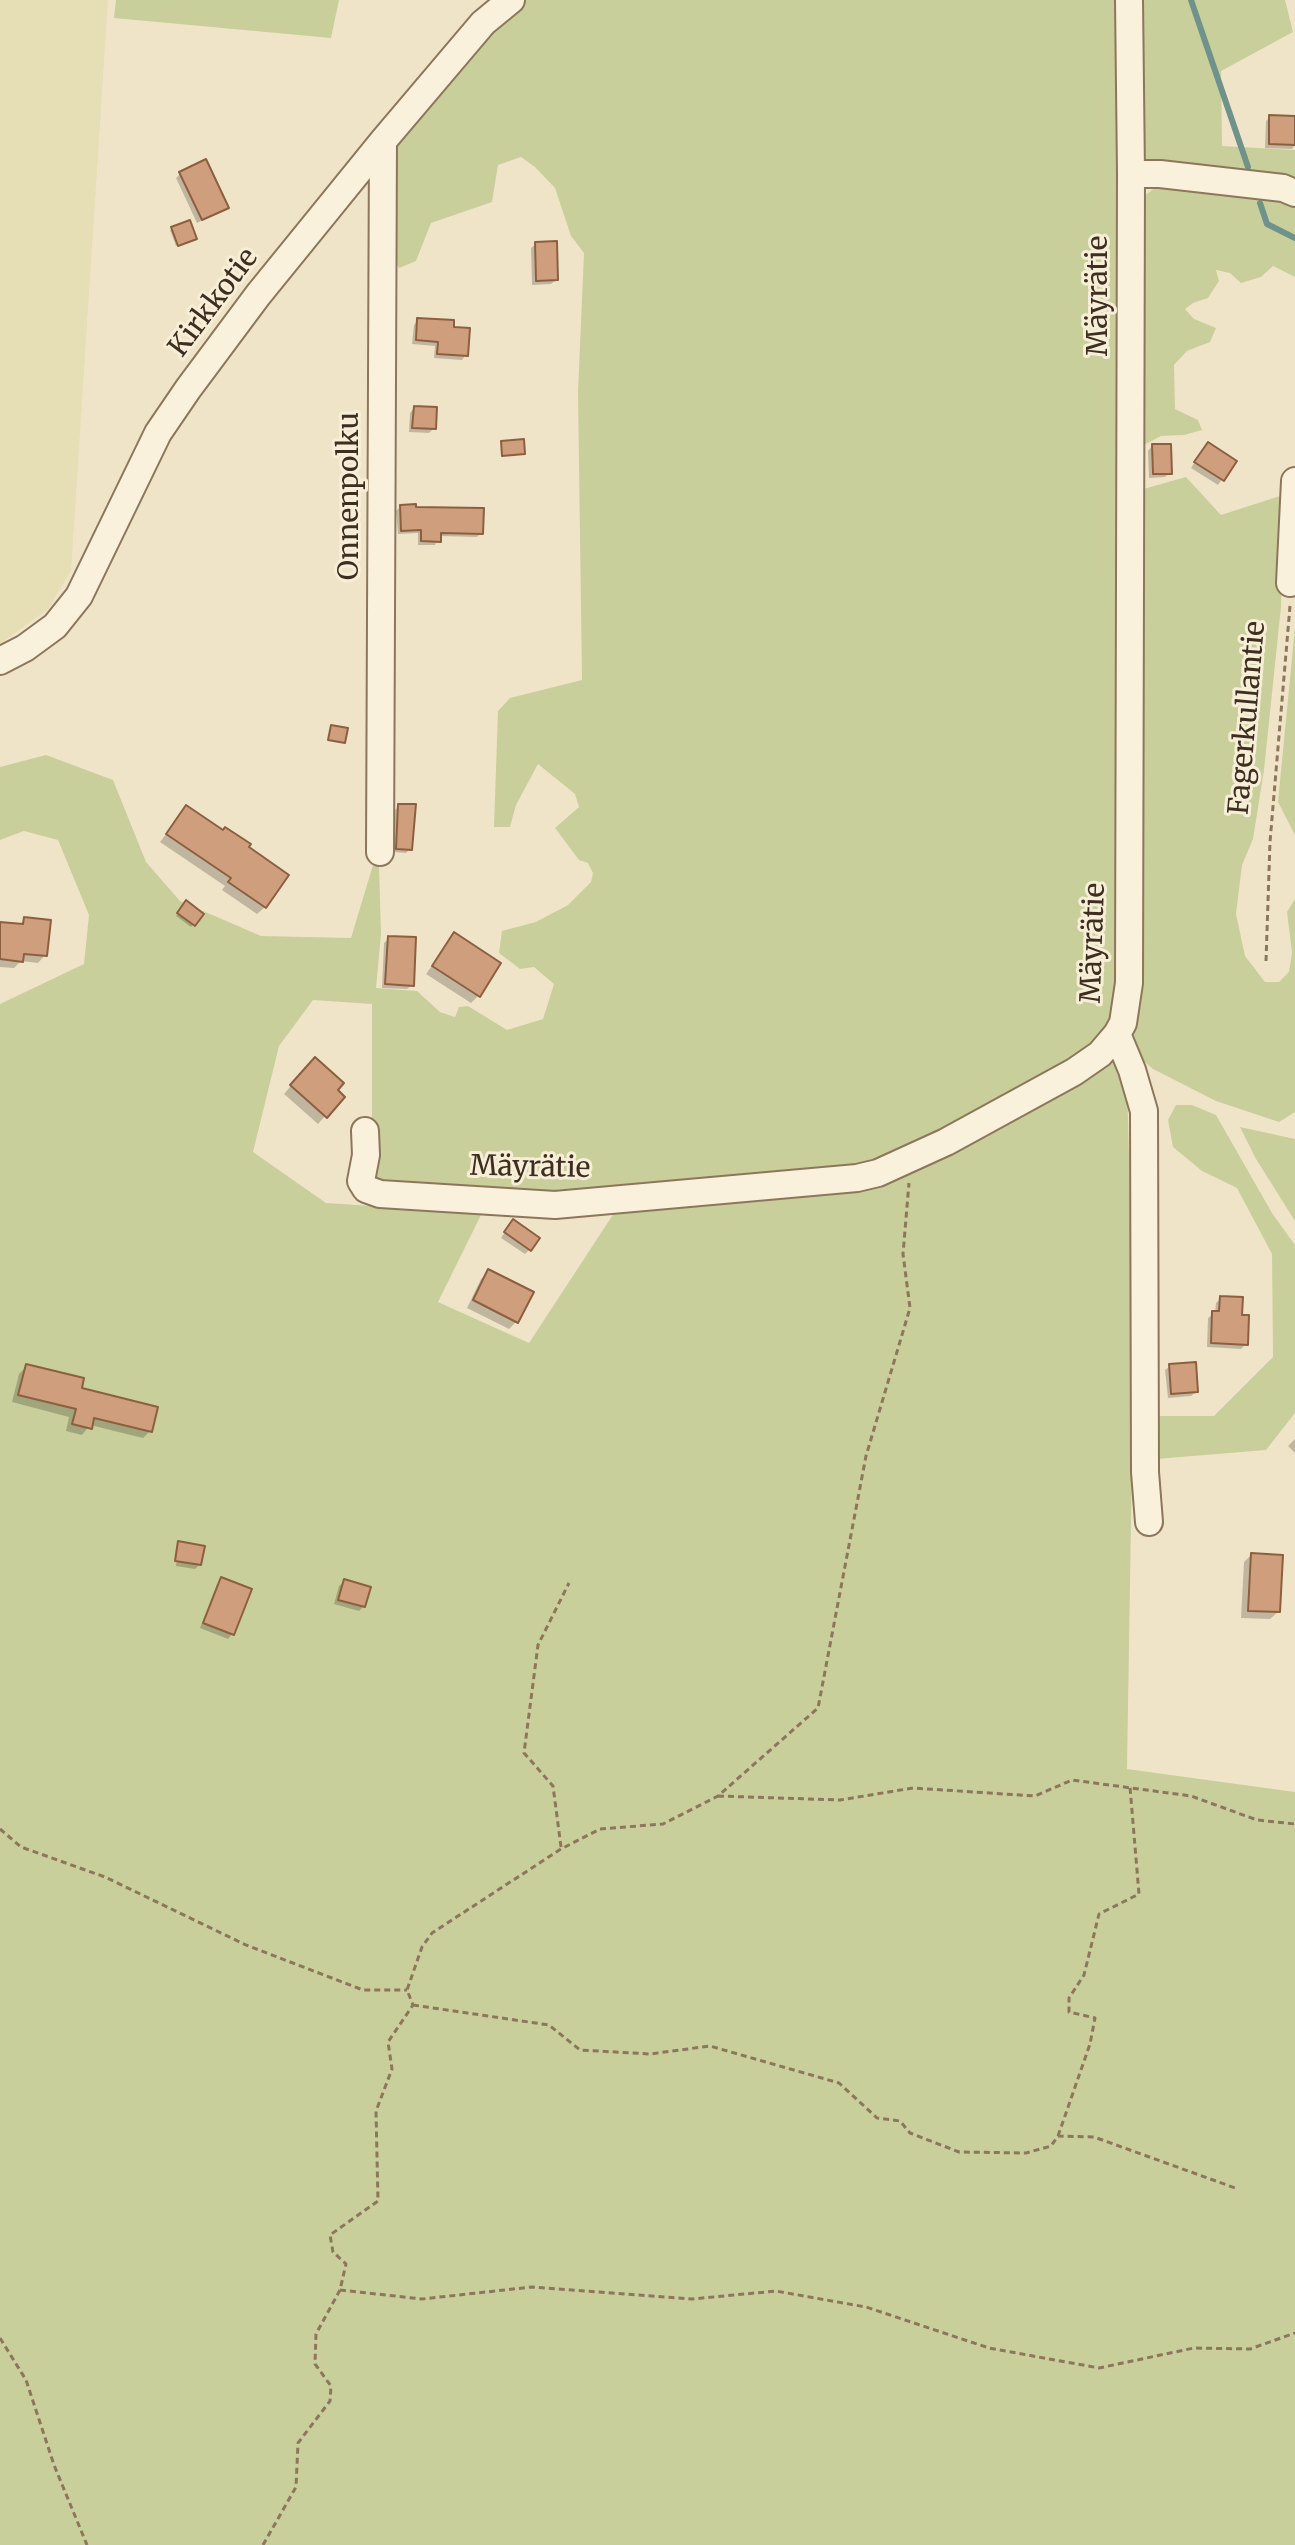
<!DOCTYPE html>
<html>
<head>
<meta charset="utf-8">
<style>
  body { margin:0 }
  canvas { display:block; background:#f0e4c8 }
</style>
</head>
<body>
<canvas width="1295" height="2545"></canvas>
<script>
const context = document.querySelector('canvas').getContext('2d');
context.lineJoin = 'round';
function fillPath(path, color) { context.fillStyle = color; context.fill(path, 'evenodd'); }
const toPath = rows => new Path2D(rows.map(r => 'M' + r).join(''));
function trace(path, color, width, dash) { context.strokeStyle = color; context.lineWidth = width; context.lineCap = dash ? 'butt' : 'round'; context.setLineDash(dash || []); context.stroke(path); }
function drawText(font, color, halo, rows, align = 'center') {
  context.font = font + ' Merriweather,serif'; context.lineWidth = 6; context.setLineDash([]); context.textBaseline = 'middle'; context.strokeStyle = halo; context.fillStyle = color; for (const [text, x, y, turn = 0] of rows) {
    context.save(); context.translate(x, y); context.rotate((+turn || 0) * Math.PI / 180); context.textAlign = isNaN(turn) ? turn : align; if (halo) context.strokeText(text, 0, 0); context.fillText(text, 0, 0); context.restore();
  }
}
const farmland = toPath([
  [0,0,108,0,71,571,48,609,0,644]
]);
const green = toPath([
  [116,0,339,0,331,38,114,18],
  [510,0,1120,0,1122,991,1115,1025,1089,1057,869,1168,618,1194,381,1187,368,1173,372,1114,372,1004,313,1000,279,1046,253,1152,326,1203,482,1213,438,1302,529,1343,618,1207,853,1183,1110,1059,1127,1082,1136,1416,1214,1416,1273,1357,1272,1254,1237,1188,1202,1171,1173,1147,1168,1120,1176,1105,1192,1105,1216,1115,1272,1213,1295,1245,1295,1413,1266,1450,1132,1461,1127,1769,1295,1792,1295,2545,0,2545,0,1004,84,964,89,915,58,840,24,831,0,840,0,767,46,755,113,780,146,862,180,901,261,936,351,938,373,865,379,865,381,934,376,988,417,991,440,1012,455,1017,459,1007,468,1006,507,1030,543,1019,554,984,534,967,520,969,499,953,502,931,536,922,568,905,591,882,593,873,588,863,579,860,555,828,579,807,575,794,538,764,516,805,510,827,494,827,498,711,510,698,582,680,578,392,584,253,571,236,555,188,535,167,521,157,498,165,492,202,431,223,416,261,399,268,393,258,395,146],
  [1138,0,1285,0,1293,32,1221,71,1222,146,1295,150,1295,182,1138,167],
  [1157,186,1277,191,1295,205,1295,277,1273,266,1261,277,1241,283,1230,273,1216,270,1219,281,1208,298,1193,303,1185,309,1194,319,1216,328,1210,342,1187,351,1174,365,1175,409,1198,420,1202,430,1184,435,1161,436,1138,448,1143,197],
  [1186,477,1221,515,1283,495,1281,607,1264,770,1253,839,1242,865,1236,914,1245,956,1265,982,1279,982,1289,972,1292,953,1287,912,1295,899,1295,1112,1279,1122,1216,1101,1153,1069,1138,1056,1130,1037,1140,490],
  [1295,627,1295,835,1278,802],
  [1240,1127,1295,1139,1295,1221,1256,1159]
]);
const shadow = toPath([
  [1270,117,1295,118,1295,145,1292,149,1265,148,1266,121],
  [181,173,226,208,197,223,176,178],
  [172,229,193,240,176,246,170,230],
  [536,244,556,280,551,284,532,285,531,248],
  [418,320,451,329,466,355,462,360,434,358,435,346,412,344,414,325],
  [414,408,434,428,429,433,409,432,410,413],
  [1152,446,1170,473,1165,477,1149,478,1148,451],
  [1203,449,1234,462,1218,485,1191,468],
  [400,507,414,509,481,533,477,537,439,536,435,545,418,545,418,533,398,534,396,511],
  [399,806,410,849,406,853,393,852,395,810],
  [186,808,265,907,257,914,222,890,225,886,160,842],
  [186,903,201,914,191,927,176,916],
  [25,919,45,955,38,963,21,961,14,968,0,967,0,924,18,926],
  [454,935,478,996,471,1003,426,974],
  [389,938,412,985,407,989,382,988,384,943],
  [307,1067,342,1097,318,1124,284,1094],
  [509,1226,530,1249,525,1254,501,1238],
  [489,1271,516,1322,509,1329,467,1308,481,1279],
  [1221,1298,1240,1317,1246,1344,1241,1349,1207,1347,1208,1318,1215,1313,1216,1303],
  [27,1366,79,1390,150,1431,143,1438,90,1425,82,1435,66,1431,69,1417,12,1402,19,1374],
  [1170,1366,1196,1392,1191,1396,1168,1398,1165,1370],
  [1295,1439,1295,1453,1288,1446],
  [179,1544,200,1564,195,1569,176,1566,179,1546,176,1546],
  [1251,1555,1278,1612,1270,1619,1241,1618,1244,1562],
  [221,1579,232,1634,228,1639,200,1628,217,1584],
  [344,1582,364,1606,359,1611,334,1604,339,1586]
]);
const stream = toPath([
  [1191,0,1248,167],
  [1260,203,1267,224,1295,238]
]);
const building = toPath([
  [1269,115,1295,116,1295,145,1269,144,1269,115],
  [206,159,229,208,202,220,179,172,206,159],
  [190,220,197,239,178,246,171,227,190,220],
  [557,241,558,280,536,281,535,242,557,241],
  [417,318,454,320,454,327,470,328,468,356,437,354,438,342,416,340,417,318],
  [414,406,437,407,436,429,412,428,414,406],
  [524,439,525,454,502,456,501,441,524,439],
  [1208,442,1237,461,1224,481,1194,462,1208,442],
  [1152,444,1171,444,1172,474,1153,474,1152,444],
  [416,504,416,507,484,508,483,534,441,533,441,542,421,541,421,530,401,531,400,505,416,504],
  [331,725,348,728,345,743,328,740,331,725],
  [398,804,416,804,412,850,396,849,398,804],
  [186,805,223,830,225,827,251,844,249,847,289,875,266,908,228,882,231,878,166,834,186,805],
  [186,900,204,914,195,926,177,913,186,900],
  [24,917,51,920,47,956,24,954,23,962,0,959,0,922,23,924,24,917],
  [454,932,501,963,480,997,432,966,454,932],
  [388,936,416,937,414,986,385,984,388,936],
  [315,1057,344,1083,338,1090,345,1097,327,1118,290,1085,315,1057],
  [513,1219,540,1238,531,1251,504,1232,513,1219],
  [488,1269,534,1292,518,1323,473,1300,488,1269],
  [1220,1296,1243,1297,1242,1315,1249,1315,1248,1345,1211,1343,1212,1311,1219,1311,1220,1296],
  [1196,1362,1198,1392,1171,1394,1169,1364,1196,1362],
  [26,1364,84,1378,82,1388,158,1407,152,1432,94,1418,92,1429,72,1424,76,1409,18,1395,26,1364],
  [178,1541,205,1546,201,1565,175,1561,178,1541],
  [1251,1553,1283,1555,1280,1612,1248,1611,1251,1553],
  [221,1577,252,1589,234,1635,203,1623,221,1577],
  [344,1579,371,1587,365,1607,338,1600,344,1579]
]);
const path = toPath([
  [1266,961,1270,842,1290,606],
  [718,1796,840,1800,913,1788,1035,1796,1072,1780,1191,1796,1257,1820,1295,1824],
  [0,1829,21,1847,105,1877,246,1945,363,1990,407,1990],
  [561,1847,553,1786,524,1753,538,1645,569,1583],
  [413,2005,549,2025,580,2050,650,2054,710,2046,839,2083,877,2118,900,2121,910,2133,959,2152,1026,2153,1051,2146,1058,2136,1094,2137,1238,2189],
  [1058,2136,1090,2044,1095,2018,1069,2012,1069,1998,1084,1975,1099,1914,1139,1894,1130,1787],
  [340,2290,422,2299,532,2287,692,2299,776,2291,866,2307,989,2348,1099,2368,1194,2348,1250,2349,1295,2333],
  [0,2338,26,2380,54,2465,87,2545],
  [263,2545,296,2487,298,2443,330,2401,331,2386,315,2364,316,2334,340,2290,346,2264,333,2252,330,2235,378,2201,376,2111,392,2069,388,2042,413,2005,407,1990,422,1947,432,1933,561,1849,600,1829,663,1824,718,1796,818,1708,866,1456,910,1308,903,1254,909,1183]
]);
const minor = toPath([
  [1131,174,1160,174,1283,188,1295,193],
  [1290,583,1295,481],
  [0,661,25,648,55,626,79,596,158,433,188,389,258,295,383,141,483,23,511,0],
  [380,852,383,141],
  [1117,1034,1132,1070,1144,1111,1145,1472,1149,1522],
  [365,1131,366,1155,361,1181,366,1189,380,1194,555,1205,857,1178,878,1173,946,1142,1074,1072,1100,1054,1117,1034,1123,1023,1129,983,1131,174,1129,0]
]);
const streetNames = [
  ["Mäyrätie",1099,296,-90],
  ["Kirkkotie",214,303,-53],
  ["Onnenpolku",350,496,-90],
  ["Fagerkullantie",1248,718,-85],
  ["Mäyrätie",1094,943,-88],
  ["Mäyrätie",530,1168,1]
];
fillPath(farmland, '#e6deb5');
fillPath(green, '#c9cf9b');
fillPath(shadow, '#0003');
trace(stream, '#6f938a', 6);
fillPath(building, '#cf9f7d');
trace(building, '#8d5f41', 2);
trace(minor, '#8d765c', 30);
trace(path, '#8d765c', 3, [6, 4]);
trace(minor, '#faf1dc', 26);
drawText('28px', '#3d2e20', '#f7eed8', streetNames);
</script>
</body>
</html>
